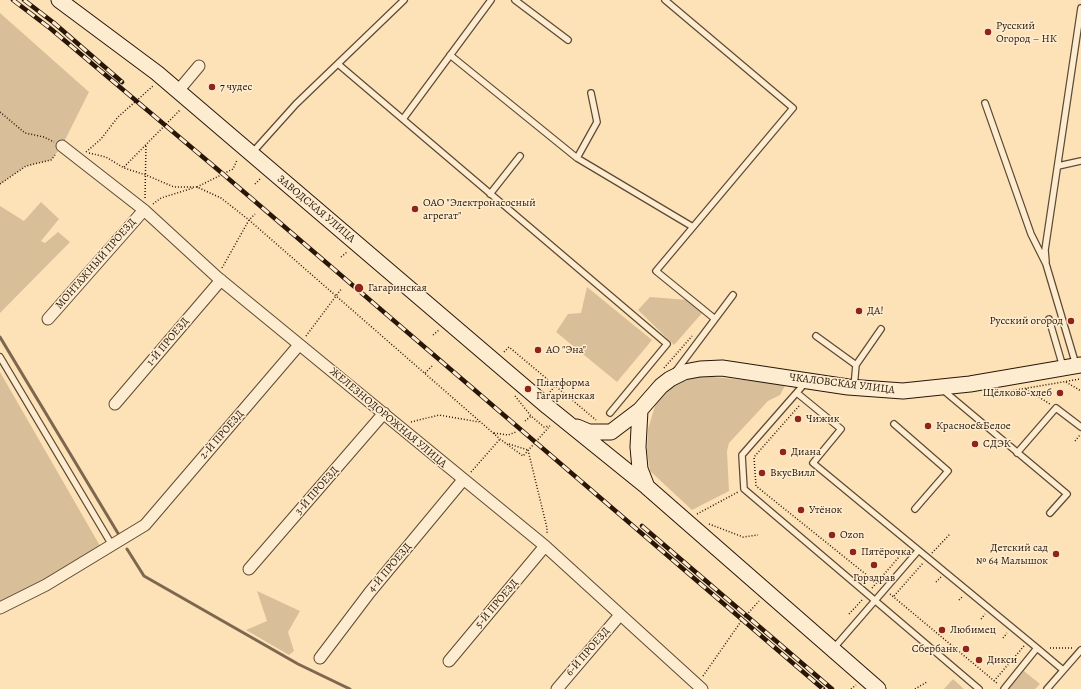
<!DOCTYPE html>
<html>
<head>
<meta charset="utf-8">
<style>
  body { margin:0 }
  canvas { display:block; background:#fde2b7 }
</style>
</head>
<body>
<canvas width="1081" height="689"></canvas>
<script>
const context = document.querySelector('canvas').getContext('2d');
context.lineJoin = 'round';
function fillPath(path, color) { context.fillStyle = color; context.fill(path, 'evenodd'); }
const toPath = rows => new Path2D(rows.map(r => 'M' + r).join(''));
function trace(path, color, width, dash) { context.strokeStyle = color; context.lineWidth = width; context.lineCap = dash ? 'butt' : 'round'; context.setLineDash(dash || []); context.stroke(path); }
function drawText(font, color, halo, rows, align = 'center') {
  context.font = font + ' Alegreya,serif'; context.lineWidth = 3; context.setLineDash([]); context.textBaseline = 'middle'; context.strokeStyle = halo; context.fillStyle = color; for (const [text, x, y, turn = 0] of rows) {
    context.save(); context.translate(x, y); context.rotate((+turn || 0) * Math.PI / 180); context.textAlign = isNaN(turn) ? turn : align; if (halo) context.strokeText(text, 0, 0); context.fillText(text, 0, 0); context.restore();
  }
}
const green = toPath([
  [0,13,89,92,62,146,51,160,26,166,0,184],
  [41,202,59,219,41,241,45,243,58,232,70,242,0,313,0,206,24,221],
  [587,287,652,340,617,382,556,332,568,314,581,313],
  [650,297,689,300,703,312,674,345,638,310],
  [0,372,103,551,0,608],
  [703,376,786,384,780,395,768,401,729,443,727,451,729,491,692,510,650,471,647,451,648,429,655,406,666,391,681,378],
  [257,591,300,611,288,632,294,651,289,655,246,630,267,621],
  [1024,671,1040,684,1035,689,1009,689],
  [953,679,964,689,944,689]
]);
const stream = toPath([
  [0,337,119,535],
  [127,549,144,576,298,664,350,689]
]);
const path = toPath([
  [0,112,25,133,44,137,54,142],
  [86,152,101,139,118,117,153,86],
  [89,153,106,157,124,168,146,175,174,187,197,187,221,198,249,220,500,439,523,456,550,426],
  [124,167,180,110],
  [0,184,26,166,51,160,55,155],
  [255,184,261,178],
  [197,187,233,169,237,160],
  [145,198,146,144],
  [153,204,161,198,193,188],
  [341,257,347,252],
  [222,268,249,220,255,214],
  [433,335,439,330],
  [306,336,342,288],
  [504,352,509,347,596,420],
  [664,368,692,336],
  [425,373,432,366],
  [1066,382,1081,391],
  [1026,389,1050,404],
  [1010,391,1080,379],
  [550,392,555,386],
  [515,396,531,416,544,427,550,426],
  [799,406,754,457,756,486,878,584],
  [525,421,531,416],
  [411,422,439,415,479,422],
  [494,433,508,435,516,432],
  [1075,441,1080,435],
  [509,444,528,450],
  [528,450,547,528,547,534],
  [471,472,500,439],
  [697,514,738,492],
  [709,524,743,537,758,535],
  [932,553,950,534],
  [936,582,941,577],
  [872,588,906,549],
  [890,594,998,684],
  [894,596,923,563],
  [959,600,963,596],
  [849,614,863,599],
  [981,619,985,614],
  [1003,638,1007,633],
  [1050,648,1072,648],
  [703,676,742,620,759,601],
  [994,681,1024,646],
  [851,689,856,685],
  [915,689,927,682]
]);
const lane = toPath([
  [515,0,568,40],
  [665,0,793,108,656,271,715,319],
  [450,55,577,158,693,227],
  [338,64,667,344,610,413],
  [985,103,1031,234,1046,264,1076,365],
  [403,119,491,0],
  [252,153,296,104,404,0],
  [577,158,597,122,591,93],
  [1058,166,1081,161],
  [490,194,520,156],
  [1046,262,1045,250,1081,8],
  [1049,319,1063,367],
  [816,336,856,365],
  [0,357,112,545],
  [676,371,733,295],
  [806,382,742,455,744,489,979,689],
  [854,387,856,365,881,329],
  [943,390,1067,494,1050,513],
  [797,393,841,429,813,463,1037,648,1004,689],
  [894,424,948,471,915,509],
  [1017,453,1056,408,1081,427],
  [1037,648,1063,670],
  [833,649,918,551],
  [1047,689,1081,650]
]);
const street = toPath([
  [178,91,199,66],
  [62,146,144,210,217,277,545,546,702,689],
  [48,319,144,210],
  [115,404,221,280],
  [249,569,384,413],
  [0,608,46,585,145,525,299,345],
  [320,658,370,592,463,480],
  [449,661,545,546],
  [557,689,620,615]
]);
const secondary = toPath([
  [59,0,157,73,548,407,647,487,640,469,638,447,640,410],
  [577,427,589,432,611,432,640,410,661,386,670,379,684,372,700,369,722,368,848,387,903,391,970,384,1081,365],
  [647,487,878,689]
]);
const rail = toPath([
  [13,0,51,29,223,174,823,689],
  [24,0,54,23,122,82],
  [642,526,832,689]
]);
const markers = [
  [988,32,4,"#8f2418"],
  [212,87,4,"#8f2418"],
  [415,209,4,"#8f2418"],
  [359,288,5,"#8f2418"],
  [859,311,4,"#8f2418"],
  [1071,321,4,"#8f2418"],
  [538,350,4,"#8f2418"],
  [528,389,4,"#8f2418"],
  [1060,393,4,"#8f2418"],
  [798,419,4,"#8f2418"],
  [928,426,4,"#8f2418"],
  [975,444,4,"#8f2418"],
  [783,452,4,"#8f2418"],
  [762,473,4,"#8f2418"],
  [801,510,4,"#8f2418"],
  [832,535,4,"#8f2418"],
  [853,552,4,"#8f2418"],
  [1056,554,4,"#8f2418"],
  [874,565,4,"#8f2418"],
  [942,630,4,"#8f2418"],
  [966,649,4,"#8f2418"],
  [979,660,4,"#8f2418"]
];
const poiNames = [
  ["Русский",996,26],
  ["Огород – НК",996,39],
  ["7 чудес",220,87],
  ["ОАО \"Электронасосный",423,203],
  ["агрегат\"",423,216],
  ["Гагаринская",368,288],
  ["ДА!",867,311],
  ["Русский огород",1063,321,"right"],
  ["АО \"Эна\"",546,350],
  ["Платформа",536,383],
  ["Гагаринская",536,396],
  ["Щёлково-хлеб",1052,393,"right"],
  ["Чижик",806,419],
  ["Красное&Белое",936,426],
  ["СДЭК",983,444],
  ["Диана",791,452],
  ["ВкусВилл",770,473],
  ["Утёнок",809,510],
  ["Ozon",840,535],
  ["Детский сад",1048,548,"right"],
  ["№ 64 Малышок",1048,561,"right"],
  ["Пятёрочка",861,552],
  ["Горздрав",874,578,"center"],
  ["Любимец",950,630],
  ["Сбербанк",958,649,"right"],
  ["Дикси",987,660]
];
const streetNames = [
  ["ЗАВОДСКАЯ УЛИЦА",316,209,40],
  ["МОНТАЖНЫЙ ПРОЕЗД",96,264,-49],
  ["1-Й ПРОЕЗД",168,342,-50],
  ["ЧКАЛОВСКАЯ УЛИЦА",842,384,7],
  ["ЖЕЛЕЗНОДОРОЖНАЯ УЛИЦА",388,418,40],
  ["2-Й ПРОЕЗД",222,435,-49],
  ["3-Й ПРОЕЗД",317,491,-49],
  ["4-Й ПРОЕЗД",390,568,-50],
  ["5-Й ПРОЕЗД",497,604,-50],
  ["6-Й ПРОЕЗД",588,652,-49]
];
fillPath(green, '#d9bf99');
trace(stream, '#7d674e', 3);
trace(lane, '#5d4a34', 8);
trace(street, '#5d4a34', 13);
trace(secondary, '#281709', 17);
trace(path, '#281709', 1.5, [1, 2]);
trace(lane, '#feecd0', 5.5);
trace(street, '#feecd0', 11);
trace(secondary, '#feecd0', 15);
trace(rail, '#281709', 4.5);
trace(rail, '#feecd0', 3, [9]);
for (const [x, y, r, color] of markers) { const dot = new Path2D(); dot.arc(x, y, r, 0, 2 * Math.PI); context.fillStyle = color; context.fill(dot); trace(dot, '#feecd0', 1.5); }
drawText('11px', '#281709', '#feecd0', poiNames, 'left');
drawText('11px', '#281709', '#feecd0', streetNames);
</script>
</body>
</html>
